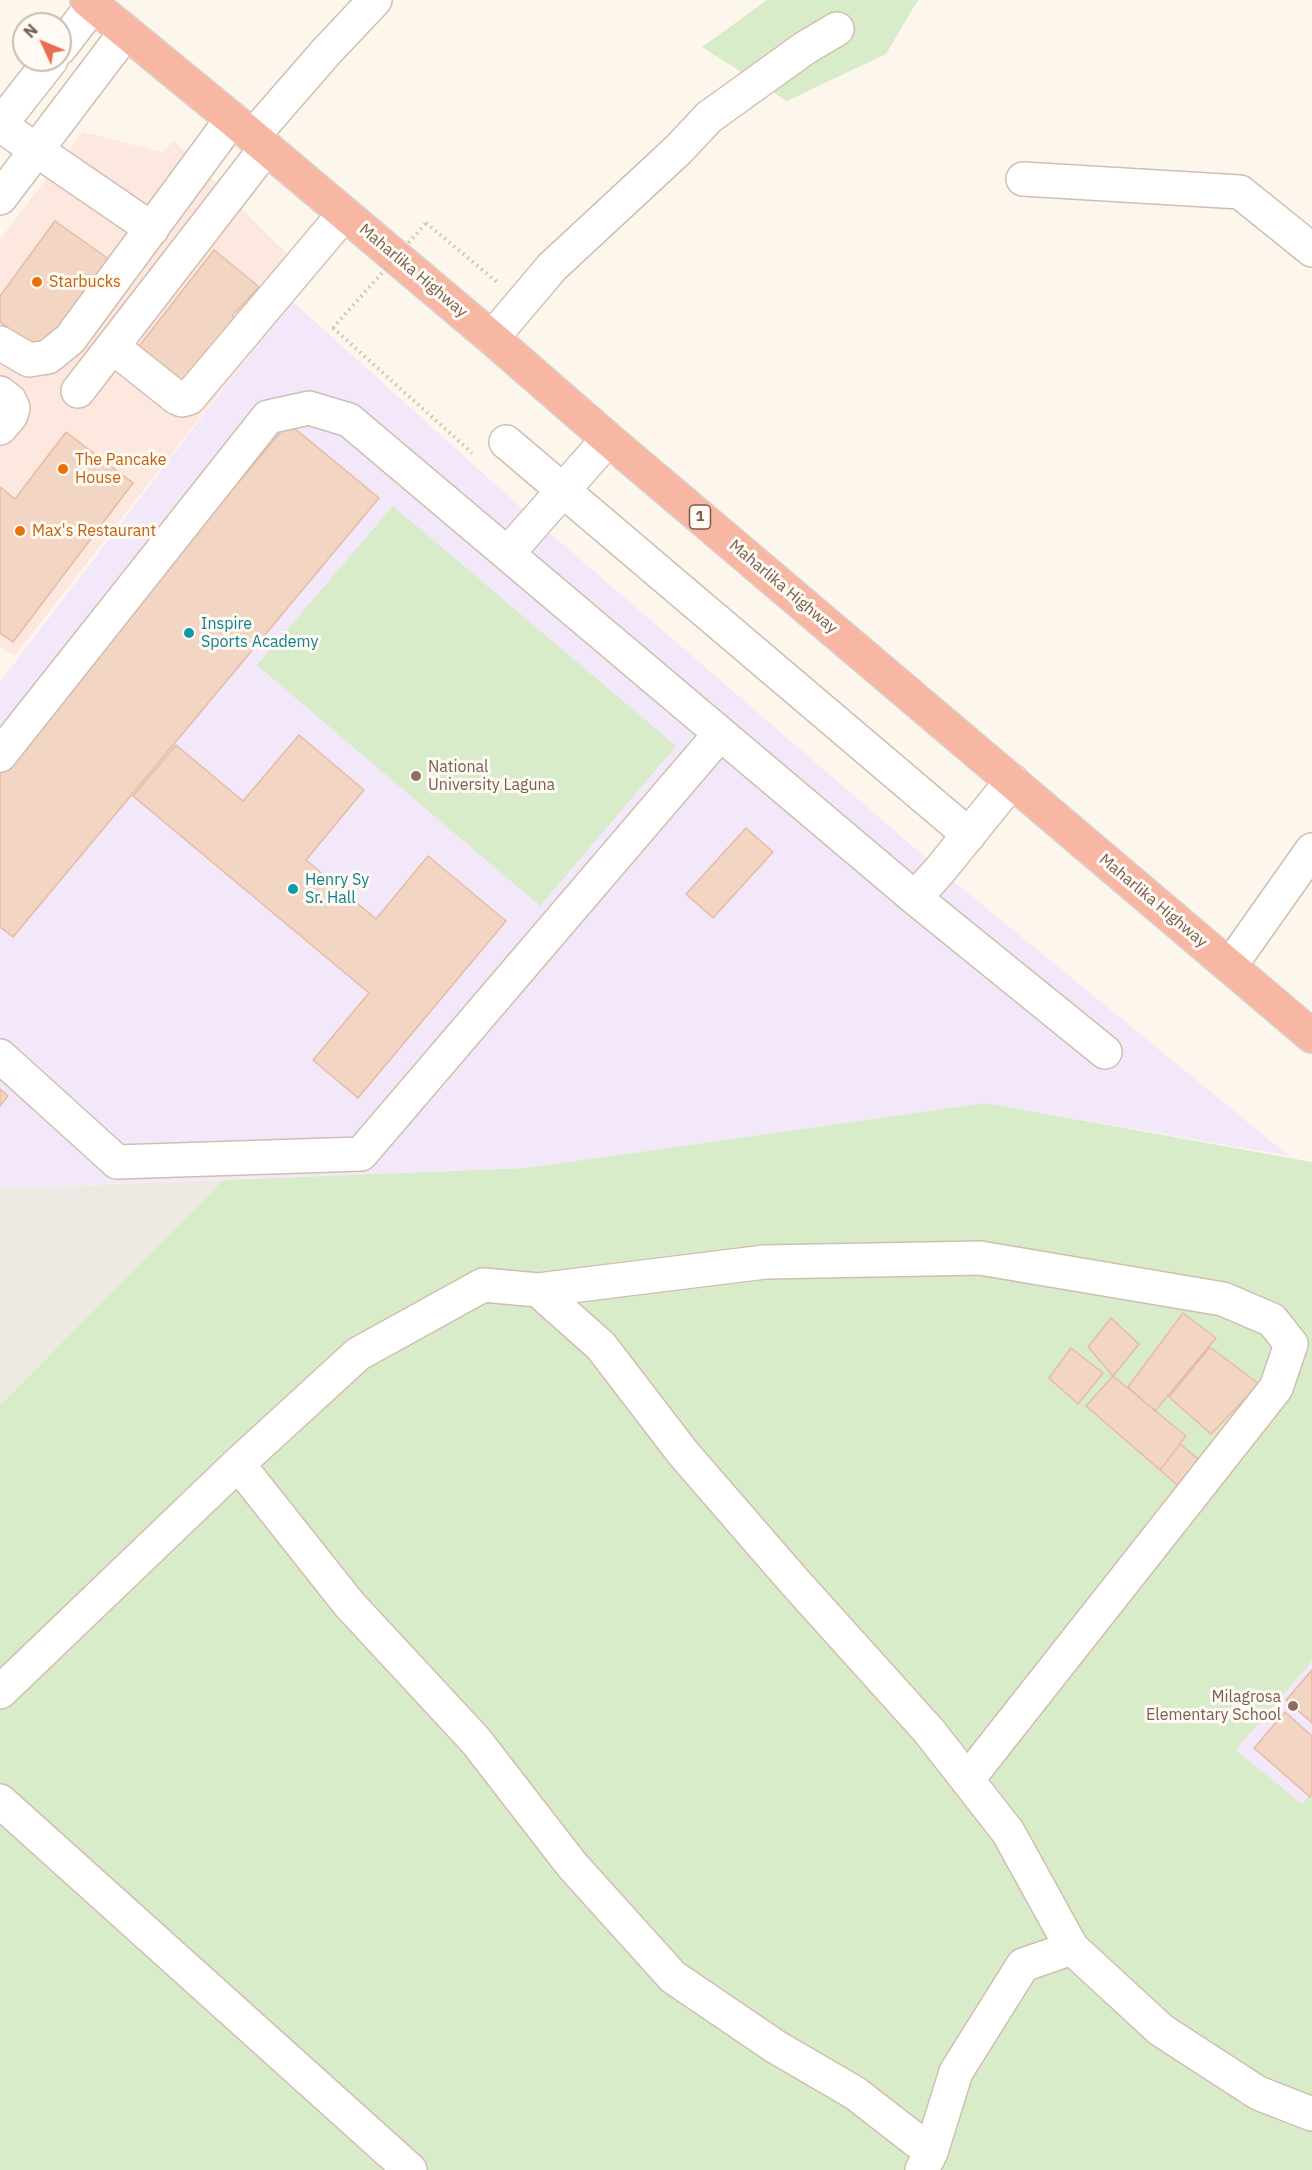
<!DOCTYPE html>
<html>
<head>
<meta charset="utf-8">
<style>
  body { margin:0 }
  #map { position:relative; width:1312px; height:2170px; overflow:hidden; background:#fdf6ec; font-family:"IBM Plex Sans",sans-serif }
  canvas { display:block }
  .north { position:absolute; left:12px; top:12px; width:60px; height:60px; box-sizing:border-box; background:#fffaf3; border:2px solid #cabbb1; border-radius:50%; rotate:314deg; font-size:16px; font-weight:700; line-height:24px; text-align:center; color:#7a5c4d }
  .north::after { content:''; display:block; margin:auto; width:21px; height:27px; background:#e76f51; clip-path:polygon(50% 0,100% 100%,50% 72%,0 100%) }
</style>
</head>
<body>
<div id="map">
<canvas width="1312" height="2170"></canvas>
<div class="north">N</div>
</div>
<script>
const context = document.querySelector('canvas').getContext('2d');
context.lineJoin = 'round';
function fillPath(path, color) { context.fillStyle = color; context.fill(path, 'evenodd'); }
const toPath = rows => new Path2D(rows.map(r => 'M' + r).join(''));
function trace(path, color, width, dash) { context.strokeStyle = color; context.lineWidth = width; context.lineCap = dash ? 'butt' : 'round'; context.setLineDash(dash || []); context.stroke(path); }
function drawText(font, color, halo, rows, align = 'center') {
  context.font = font + ' "IBM Plex Sans",sans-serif'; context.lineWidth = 6; context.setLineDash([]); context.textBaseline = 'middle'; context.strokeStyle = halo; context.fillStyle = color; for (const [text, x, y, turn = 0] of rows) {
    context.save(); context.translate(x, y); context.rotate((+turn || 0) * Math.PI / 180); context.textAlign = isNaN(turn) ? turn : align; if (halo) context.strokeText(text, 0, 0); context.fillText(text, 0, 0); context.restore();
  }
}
const commercial = toPath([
  [83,132,162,152,174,141,307,274,291,300,15,656,0,646,0,239]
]);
const industrial = toPath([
  [223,1180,0,1405,0,1188]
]);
const education = toPath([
  [291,300,537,522,940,870,1289,1156,986,1103,526,1168,0,1188,0,682],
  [1312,1661,1312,1795,1302,1805,1236,1750]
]);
const green = toPath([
  [767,0,918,0,886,54,787,101,702,47],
  [393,506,676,746,540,906,257,665],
  [986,1103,1312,1162,1312,1661,1236,1750,1302,1804,1312,1793,1312,2170,0,2170,0,1405,223,1180,526,1168]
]);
const building = toPath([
  [55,221,110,260,43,352,0,322,0,296,55,221],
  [214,250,259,287,232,316,242,323,179,393,133,354,214,250],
  [288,423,379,498,13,937,0,927,0,768,288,423],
  [66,432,133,483,13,642,0,633,0,487,15,499,66,432],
  [299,735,364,790,306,860,376,919,428,856,506,921,358,1098,313,1060,369,993,133,796,176,745,243,801,299,735],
  [746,828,773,852,713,918,686,894,746,828],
  [0,1089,8,1096,0,1106,0,1089],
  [1183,1313,1216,1338,1155,1411,1128,1387,1183,1313],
  [1111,1318,1139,1344,1113,1376,1088,1347,1111,1318],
  [1210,1347,1259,1384,1211,1434,1169,1397,1210,1347],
  [1071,1348,1103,1373,1078,1404,1049,1378,1071,1348],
  [1113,1376,1186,1436,1160,1470,1086,1406,1113,1376],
  [1180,1444,1203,1463,1183,1490,1160,1470,1180,1444],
  [1312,1670,1312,1723,1286,1700,1312,1670],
  [1285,1712,1312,1736,1312,1795,1310,1797,1254,1748,1285,1712]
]);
const path = toPath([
  [426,223,497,282],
  [333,328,472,453]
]);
const minor = toPath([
  [60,48,93,5],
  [0,125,152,229],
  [0,125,51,60],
  [253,136,326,52,375,0],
  [1023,179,1240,192,1312,250],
  [0,198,126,32],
  [492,338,552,267,678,150,709,117,805,48,837,29],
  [0,343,29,360,48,357,70,339,232,119],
  [113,347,177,398,182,400,189,398,344,214],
  [78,391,266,148],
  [0,393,10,401,13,408,11,415,0,428],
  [506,442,969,835],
  [508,553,608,439],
  [0,755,268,417,309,408,349,420,915,898,1105,1052],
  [915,898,940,870,1012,781],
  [1230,966,1312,850],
  [0,1056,117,1162,361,1154,720,734],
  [538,1290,765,1262,980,1258,1223,1299,1272,1320,1291,1344,1276,1388,967,1780],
  [238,1464,349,1604,476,1741,572,1865,673,1977,776,2047,855,2093,931,2152],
  [0,1692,238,1464,358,1354,483,1285,538,1290,601,1346,683,1453,793,1580,929,1731,1008,1832,1072,1948,1161,2030,1258,2093,1312,2114],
  [0,1801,410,2170],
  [922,2170,931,2152,956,2072,1023,1965,1072,1948]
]);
const highway = toPath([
  [87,0,232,119,492,338,608,439,1312,1036]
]);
const pathBridge = toPath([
  [333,328,426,223]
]);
const markers = [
  [37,282,6,"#e8710a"],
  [63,469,6,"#e8710a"],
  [20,531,6,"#e8710a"],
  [189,633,6,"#0f9aa8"],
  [416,776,6,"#8d6e63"],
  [293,889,6,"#0f9aa8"],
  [1293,1706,6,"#8d6e63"]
];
const shields = [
  [700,517,21]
];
const shieldNames = [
  ["1",700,517]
];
const streetNames = [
  ["Maharlika Highway",413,271,40],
  ["Maharlika Highway",783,587,40],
  ["Maharlika Highway",1153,901,40]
];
const foodNames = [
  ["Starbucks",49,282],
  ["The Pancake",75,460],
  ["House",75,478],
  ["Max's Restaurant",32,531]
];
const cultureNames = [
  ["Inspire",201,624],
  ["Sports Academy",201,642],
  ["Henry Sy",305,880],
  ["Sr. Hall",305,898]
];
const educationNames = [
  ["National",428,767],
  ["University Laguna",428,785],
  ["Milagrosa",1281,1697,"right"],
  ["Elementary School",1281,1715,"right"]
];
fillPath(commercial, '#fde8e0');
fillPath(industrial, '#efe9e4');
fillPath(education, '#f3e8fa');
fillPath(green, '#d8ecc9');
fillPath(building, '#f3d5c3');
trace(building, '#e6bba3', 1.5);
trace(minor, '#d1beb0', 36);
trace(highway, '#dad1cd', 36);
trace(path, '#d9b8a5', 4, [1.5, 4.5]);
trace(minor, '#fff', 33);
trace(highway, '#f7b7a3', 33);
trace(pathBridge, '#d9b8a5', 4, [1.5, 4.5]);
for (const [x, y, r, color] of markers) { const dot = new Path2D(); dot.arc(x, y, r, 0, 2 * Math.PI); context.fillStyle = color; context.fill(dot); trace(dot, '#fffaf3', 2); }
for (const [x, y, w] of shields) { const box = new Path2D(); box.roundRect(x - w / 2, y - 12, w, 24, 4.5); context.fillStyle = '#fffaf3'; context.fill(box); trace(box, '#7a5c4d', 1.5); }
drawText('bold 15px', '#7a5c4d', null, shieldNames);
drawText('16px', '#7a5c4d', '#fffaf3', streetNames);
drawText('16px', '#c56008', '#fffaf3', foodNames, 'left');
drawText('16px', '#0d838f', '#fffaf3', cultureNames, 'left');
drawText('16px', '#785e54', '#fffaf3', educationNames, 'left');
</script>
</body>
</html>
